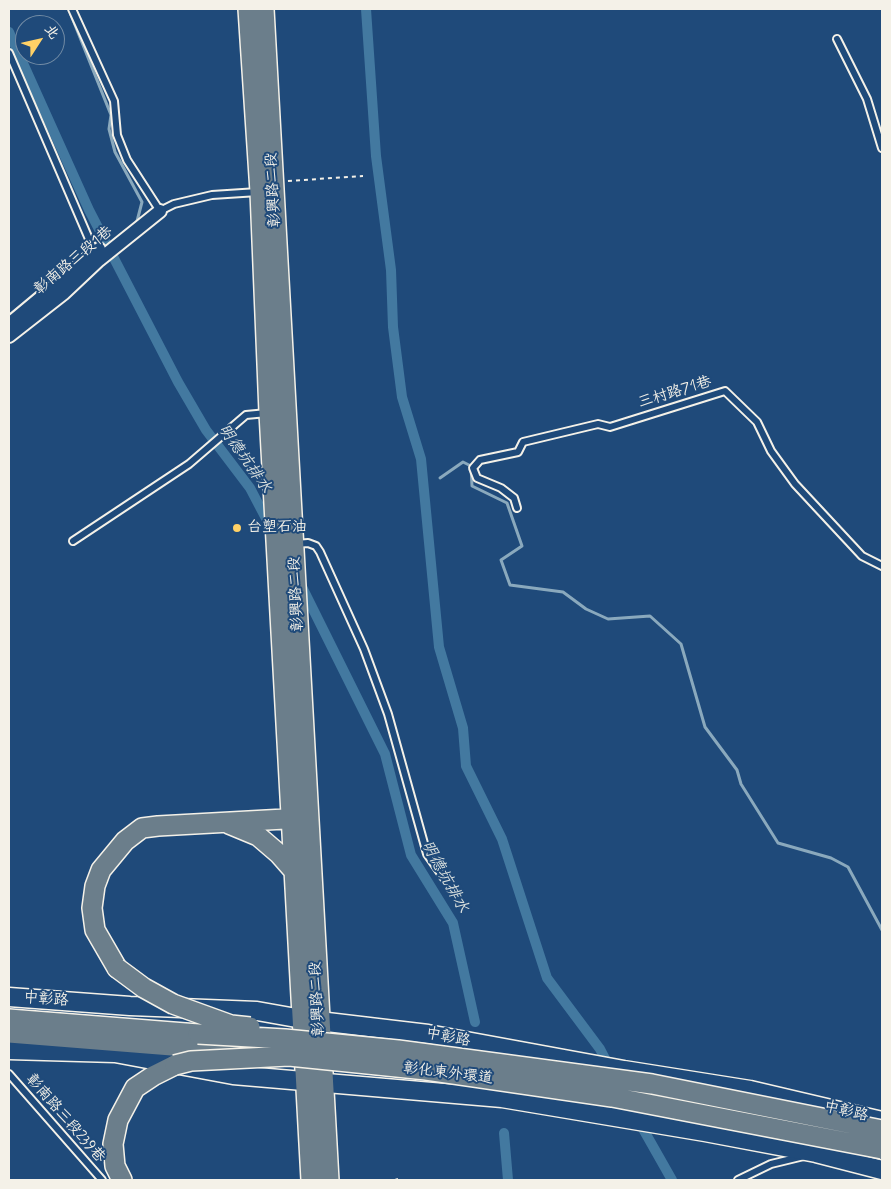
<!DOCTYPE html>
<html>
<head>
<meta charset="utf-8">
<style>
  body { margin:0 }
  #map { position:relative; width:891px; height:1189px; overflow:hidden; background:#1f4a7a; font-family:Mynerve,"LXGW WenKai TC",sans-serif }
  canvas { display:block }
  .frame { position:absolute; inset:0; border:10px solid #f4f1e8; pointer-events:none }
  .north { position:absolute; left:15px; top:15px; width:50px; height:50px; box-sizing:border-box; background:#1f4a7a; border:1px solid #748da6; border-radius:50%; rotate:55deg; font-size:14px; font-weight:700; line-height:20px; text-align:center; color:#f4f1e8 }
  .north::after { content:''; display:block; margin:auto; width:18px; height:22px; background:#ffd166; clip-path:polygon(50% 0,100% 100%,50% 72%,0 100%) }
</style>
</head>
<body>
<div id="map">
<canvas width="891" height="1189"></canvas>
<div class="frame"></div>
<div class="north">北</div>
</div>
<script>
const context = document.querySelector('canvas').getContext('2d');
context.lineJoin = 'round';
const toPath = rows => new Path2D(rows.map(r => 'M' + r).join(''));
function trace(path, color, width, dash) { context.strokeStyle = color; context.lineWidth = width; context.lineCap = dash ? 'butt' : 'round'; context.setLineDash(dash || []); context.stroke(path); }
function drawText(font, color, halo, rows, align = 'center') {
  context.font = font + ' Mynerve,"LXGW WenKai TC",sans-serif'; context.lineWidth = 4; context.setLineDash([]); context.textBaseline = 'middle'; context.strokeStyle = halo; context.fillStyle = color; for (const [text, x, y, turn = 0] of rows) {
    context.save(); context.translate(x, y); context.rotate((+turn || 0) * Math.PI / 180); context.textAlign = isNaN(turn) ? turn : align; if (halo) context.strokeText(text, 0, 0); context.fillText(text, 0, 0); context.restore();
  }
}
const stream = toPath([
  [71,15,111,115,109,129,115,152,142,202,136,225],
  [440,478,463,462,471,466,472,486,507,503,522,546,501,560,510,585,563,592,586,609,608,619,650,616,681,644,705,727,737,770,741,784,778,843,831,858,848,867,882,930]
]);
const canal = toPath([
  [366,9,376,156,391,270,393,327,402,397,421,459,439,647,463,728,466,766,502,839,547,978,600,1049,611,1070],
  [9,32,89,210,178,382,206,430,250,488,271,528],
  [300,583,385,754,411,855,453,923,475,1022],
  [638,1120,672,1180],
  [504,1133,508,1180]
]);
const path = toPath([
  [288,181,363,176],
  [395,1180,398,1179]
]);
const lane = toPath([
  [72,9,114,101,117,135,127,160,160,211,174,204,212,195,258,192],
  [837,39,867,99,882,148],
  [9,53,95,253],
  [517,508,514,498,501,488,477,478,473,468,480,460,518,452,523,442,598,424,610,427,725,391,757,422,771,451,795,484,862,556,882,566],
  [73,541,189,464,246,415,267,413],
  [296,544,308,543,316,546,320,552,364,649,388,714,427,854,444,878],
  [9,1074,102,1180],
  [738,1180,771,1164,804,1156]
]);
const street = toPath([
  [9,324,99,249],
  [9,336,64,293,99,260,160,211]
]);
const secondary = toPath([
  [9,997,130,1006,257,1011,302,1019,428,1034,624,1070,750,1090,882,1121],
  [9,1050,115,1053,233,1075,502,1098,705,1132,816,1153,882,1170]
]);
const primary = toPath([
  [248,9,260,192,269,413,311,1180],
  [264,9,329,1180],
  [229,824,258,836,279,854,293,870],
  [117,968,95,930,92,908,95,886,101,870,125,841,142,828,158,826,303,818],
  [9,1019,198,1034],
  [9,1033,247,1052],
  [122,1180,115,1166,113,1144,118,1120,135,1088,153,1076,175,1065]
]);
const primaryBridge = toPath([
  [117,968,144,988,173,1004,231,1025,250,1027],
  [198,1034,285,1039,398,1050,652,1084,882,1130],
  [175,1065,191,1061,289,1056,426,1070,612,1097,882,1149]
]);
const markers = [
  [237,528,5,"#ffd166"]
];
const streetNames = [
  ["彰興路二段",274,190,-93],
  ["彰南路三段1巷",74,261,-40],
  ["三村路71巷",675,393,-17],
  ["彰興路二段",297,594,-93],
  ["彰興路二段",318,999,-93],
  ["中彰路",46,1000,4],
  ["中彰路",448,1038,11],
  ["彰化東外環道",448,1074,7],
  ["中彰路",846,1112,13],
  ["彰南路三段239巷",65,1119,49]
];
const poiNames = [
  ["台塑石油",247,528]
];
const waterNames = [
  ["明德坑排水",244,459,55],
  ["明德坑排水",444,877,61]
];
trace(stream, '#8aa9bd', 3);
trace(canal, '#4379a0', 10);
trace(lane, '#f4f1e8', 10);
trace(street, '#f4f1e8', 16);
trace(secondary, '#f4f1e8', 21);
trace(primary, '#f4f1e8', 22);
trace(path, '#f4f1e8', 2, [4, 4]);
trace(lane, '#1f4a7a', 6);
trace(street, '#1f4a7a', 12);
trace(secondary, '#1f4a7a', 18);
trace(primary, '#6b7e8b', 19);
trace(primaryBridge, '#f4f1e8', 22, []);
trace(primaryBridge, '#6b7e8b', 19);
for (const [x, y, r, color] of markers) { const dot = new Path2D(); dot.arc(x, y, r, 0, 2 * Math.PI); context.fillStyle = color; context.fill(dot); trace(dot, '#1f4a7a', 2); }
drawText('15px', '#f4f1e8', '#1f4a7a', streetNames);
drawText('15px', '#f4f1e8', '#1f4a7a', poiNames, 'left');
drawText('italic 16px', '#d9dfdd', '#1f4a7a', waterNames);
</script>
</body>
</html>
